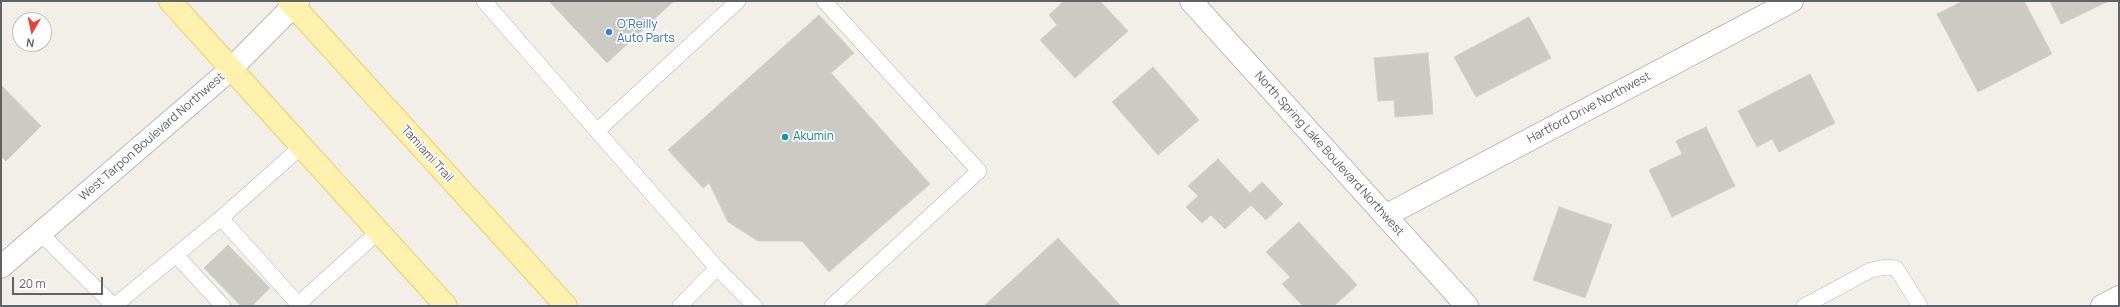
<!DOCTYPE html>
<html>
<head>
<meta charset="utf-8">
<style>
  body { margin:0 }
  #map { position:relative; width:2120px; height:307px; overflow:hidden; background:#f1efe8; font-family:Manrope,sans-serif }
  canvas { display:block }
  .frame { position:absolute; inset:0; border:2px solid #5f6368; pointer-events:none }
  .north { position:absolute; left:12px; top:12px; width:40px; height:40px; box-sizing:border-box; background:#fff; border:1px solid #bfc1c3; border-radius:50%; rotate:189deg; font-size:11px; font-weight:700; line-height:16px; text-align:center; color:#5f6368 }
  .north::after { content:''; display:block; margin:auto; width:14px; height:18px; background:#ea4335; clip-path:polygon(50% 0,100% 100%,50% 72%,0 100%) }
  .scale { position:absolute; left:12px; top:277px; width:91px; height:18px; box-sizing:border-box; border:2px solid #5f6368; border-top:0; padding-left:5px; font-size:12px; line-height:14px; white-space:nowrap; color:#5f6368; -webkit-text-stroke:3px #fff; paint-order:stroke }
</style>
</head>
<body>
<div id="map">
<canvas width="2120" height="307"></canvas>
<div class="frame"></div>
<div class="north">N</div>
<div class="scale">20 m</div>
</div>
<script>
const context = document.querySelector('canvas').getContext('2d');
context.lineJoin = 'round';
function fillPath(path, color) { context.fillStyle = color; context.fill(path, 'evenodd'); }
const toPath = rows => new Path2D(rows.map(r => 'M' + r).join(''));
function trace(path, color, width, dash) { context.strokeStyle = color; context.lineWidth = width; context.lineCap = dash ? 'butt' : 'round'; context.setLineDash(dash || []); context.stroke(path); }
function drawText(font, color, halo, rows, align = 'center') {
  context.font = font + ' Manrope,sans-serif'; context.lineWidth = 3.5; context.setLineDash([]); context.textBaseline = 'middle'; context.strokeStyle = halo; context.fillStyle = color; for (const [text, x, y, turn = 0] of rows) {
    context.save(); context.translate(x, y); context.rotate((+turn || 0) * Math.PI / 180); context.textAlign = isNaN(turn) ? turn : align; if (halo) context.strokeText(text, 0, 0); context.fillText(text, 0, 0); context.restore();
  }
}
const building = toPath([
  [549,1,674,1,607,63,549,1],
  [1064,1,1100,1,1128,31,1075,78,1040,40,1057,25,1049,15,1064,1],
  [1963,1,2024,1,2052,54,1978,92,1937,14,1963,1],
  [2050,1,2109,1,2061,24,2050,1],
  [819,15,854,53,831,73,930,184,829,272,802,241,758,241,728,222,709,183,703,188,668,150,819,15],
  [1529,17,1551,58,1476,97,1454,57,1529,17],
  [1428,53,1433,114,1395,117,1394,100,1378,101,1374,58,1428,53],
  [1153,67,1199,120,1158,155,1112,102,1153,67],
  [1810,74,1835,123,1779,152,1772,139,1757,147,1738,111,1810,74],
  [1,85,41,126,6,161,1,156,1,85],
  [1706,127,1735,186,1672,217,1649,170,1682,154,1676,141,1706,127],
  [1218,159,1250,193,1262,182,1283,204,1266,220,1251,205,1225,229,1211,215,1202,223,1186,207,1198,196,1188,186,1218,159],
  [1559,207,1612,225,1585,298,1533,280,1559,207],
  [1299,222,1357,285,1334,306,1303,306,1282,284,1290,277,1266,252,1299,222],
  [1058,238,1121,306,986,306,985,305,1058,238],
  [228,245,270,288,252,306,241,306,204,268,228,245]
]);
const lane = toPath([
  [484,1,597,131,738,1],
  [824,1,979,171,832,306],
  [597,131,717,268],
  [221,218,298,304],
  [40,233,114,306,221,218,301,147],
  [176,255,223,306],
  [296,306,378,232],
  [680,306,717,268,755,306],
  [1804,306,1871,270,1886,267,1896,268,1920,306]
]);
const street = toPath([
  [1191,1,1467,306],
  [1385,216,1792,1],
  [1,267,231,69,298,1],
  [2102,306,2119,297]
]);
const primary = toPath([
  [170,1,446,306],
  [289,1,566,306]
]);
const markers = [
  [609,32,4,"#3f7fe0"],
  [785,137,4,"#0f9aa8"]
];
const shopNames = [
  ["O'Reilly",617,25],
  ["Auto Parts",617,39]
];
const streetNames = [
  ["Hartford Drive Northwest",1589,108,-28],
  ["West Tarpon Boulevard Northwest",152,137,-41],
  ["Tamiami Trail",427,154,48],
  ["North Spring Lake Boulevard Northwest",1329,154,48]
];
const cultureNames = [
  ["Akumin",793,137]
];
fillPath(building, '#cccac5');
trace(building, '#d6d1c6', 1);
trace(lane, '#b5b8bc', 16);
trace(street, '#b5b8bc', 24);
trace(primary, '#f2c960', 24);
trace(lane, '#fff', 15);
trace(street, '#fff', 22);
trace(primary, '#fff2af', 22);
for (const [x, y, r, color] of markers) { const dot = new Path2D(); dot.arc(x, y, r, 0, 2 * Math.PI); context.fillStyle = color; context.fill(dot); trace(dot, '#fff', 1.5); }
drawText('12px', '#366cbe', '#fff', shopNames, 'left');
drawText('12px', '#5f6368', '#fff', streetNames);
drawText('12px', '#0d838f', '#fff', cultureNames, 'left');
</script>
</body>
</html>
